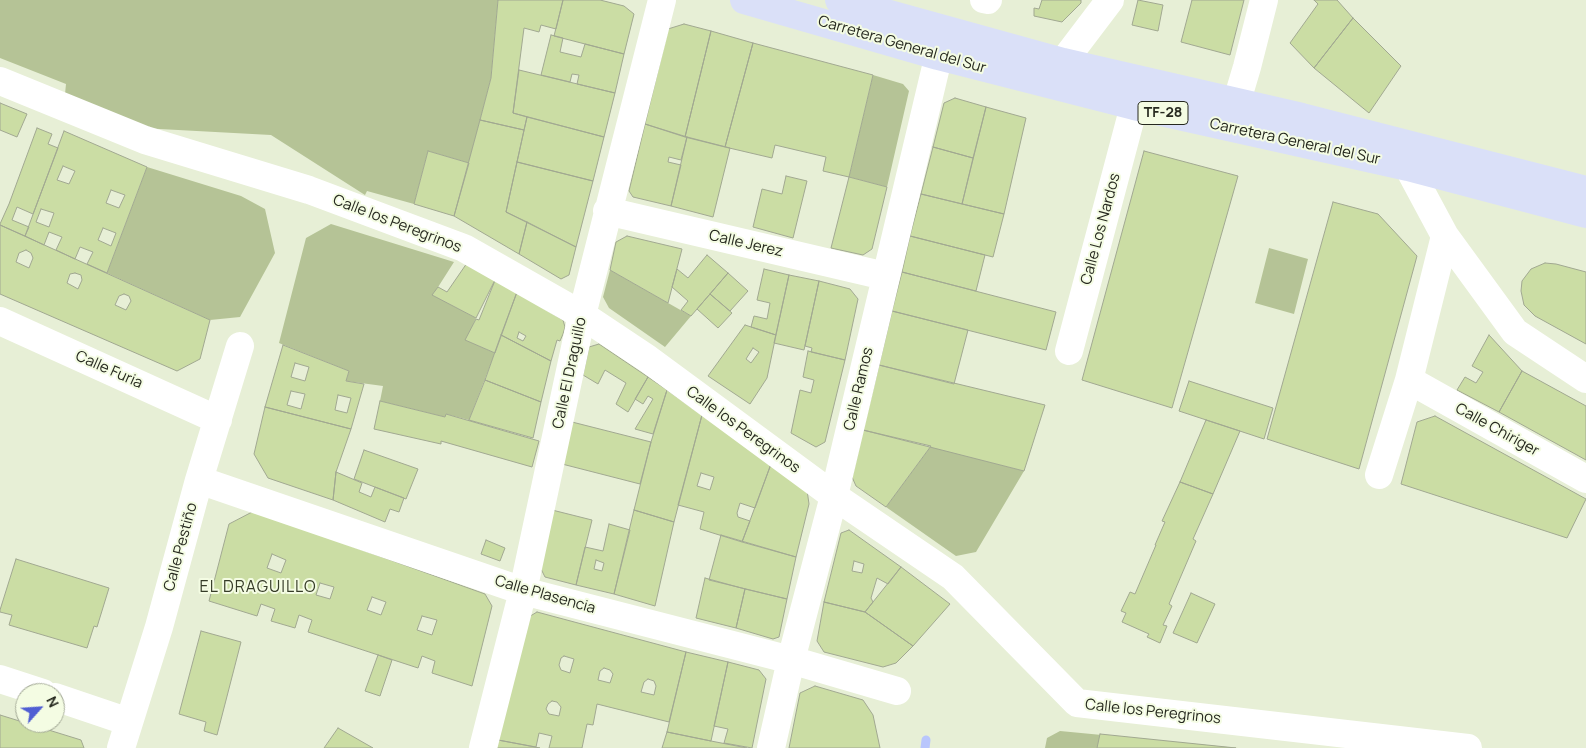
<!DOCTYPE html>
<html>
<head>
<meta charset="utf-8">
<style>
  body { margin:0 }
  #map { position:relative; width:1586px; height:748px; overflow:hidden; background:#e7efd6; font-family:Manrope,sans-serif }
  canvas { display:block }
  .north { position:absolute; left:15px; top:683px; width:50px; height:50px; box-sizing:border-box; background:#f4fce3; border:1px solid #a2a895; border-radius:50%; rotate:64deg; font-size:14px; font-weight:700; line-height:20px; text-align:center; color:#26291f }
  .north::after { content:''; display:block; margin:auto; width:18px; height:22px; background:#505ed3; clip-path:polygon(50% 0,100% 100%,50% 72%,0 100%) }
</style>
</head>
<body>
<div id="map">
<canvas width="1586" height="748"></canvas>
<div class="north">N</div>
</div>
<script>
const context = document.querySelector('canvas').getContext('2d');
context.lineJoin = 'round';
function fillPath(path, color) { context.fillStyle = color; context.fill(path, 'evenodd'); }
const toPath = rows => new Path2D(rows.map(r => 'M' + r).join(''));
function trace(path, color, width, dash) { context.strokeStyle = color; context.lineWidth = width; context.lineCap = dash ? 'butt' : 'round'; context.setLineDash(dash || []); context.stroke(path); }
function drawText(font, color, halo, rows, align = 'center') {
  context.font = font + ' Manrope,sans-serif'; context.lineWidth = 4; context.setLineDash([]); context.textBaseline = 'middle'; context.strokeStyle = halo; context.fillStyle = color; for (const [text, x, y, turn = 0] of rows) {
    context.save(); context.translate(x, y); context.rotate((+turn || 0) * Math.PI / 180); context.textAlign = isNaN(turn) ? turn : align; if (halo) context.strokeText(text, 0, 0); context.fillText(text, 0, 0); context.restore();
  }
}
const green = toPath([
  [0,0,498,0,491,78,469,163,428,151,414,204,367,191,365,195,271,135,141,128,65,94,66,84,0,58],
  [873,75,903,84,909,91,887,187,849,177],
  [147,167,241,196,265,209,275,253,240,317,210,320,107,273],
  [331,224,454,262,433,295,476,318,466,340,495,353,469,420,446,414,445,417,380,401,383,386,346,381,349,371,279,343,306,238],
  [1269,248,1308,259,1294,314,1255,303],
  [610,270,691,316,665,347,609,308,603,297],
  [931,446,1024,471,976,552,956,556,886,507],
  [1060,731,1238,748,1045,748,1047,738]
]);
const stream = toPath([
  [925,748,926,740]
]);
const building = toPath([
  [498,0,563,0,556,29,541,25,539,32,524,28,513,113,527,117,524,130,480,120,491,78,498,0],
  [563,0,600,0,624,6,634,14,624,54,554,36,563,0],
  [1042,0,1081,0,1081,3,1062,22,1034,16,1034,8,1039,9,1042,0],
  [1138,0,1163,5,1158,31,1132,25,1138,0],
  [1192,0,1244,0,1230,55,1181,42,1192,0],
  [1314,0,1337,0,1353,18,1314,68,1290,43,1318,4,1314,0],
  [1353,18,1401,66,1369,113,1314,68,1353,18],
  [684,24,711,31,685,137,645,124,668,29,684,24],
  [711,31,753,43,725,147,685,137,711,31],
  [551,35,563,38,560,52,581,57,585,44,624,54,615,93,577,84,579,75,572,74,570,82,541,75,551,35],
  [753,43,873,75,849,177,823,171,826,157,775,145,772,158,725,147,753,43],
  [519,70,615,93,604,137,513,113,519,70],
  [955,98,986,107,973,158,933,147,944,103,955,98],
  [0,103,27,114,17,137,0,130,0,103],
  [986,107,1026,118,1004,214,962,204,986,107],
  [527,117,604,137,593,181,517,162,527,117],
  [480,120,524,130,506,212,527,222,519,254,454,216,480,120],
  [645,124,687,137,681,160,669,157,668,162,681,165,671,206,633,197,629,191,645,124],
  [37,128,52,134,48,144,58,148,33,214,17,207,12,220,29,227,25,236,0,225,0,224,9,204,37,128],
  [64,131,147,167,107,273,87,264,93,252,80,247,75,259,56,250,62,237,49,232,44,245,25,236,64,131],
  [63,166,75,171,69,184,57,180,63,166],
  [111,190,125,195,119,208,106,203,111,190],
  [41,209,54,213,49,227,36,222,41,209],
  [103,228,116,233,111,246,98,240,103,228],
  [687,137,730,148,713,217,671,206,687,137],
  [933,147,973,158,962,204,921,194,933,147],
  [428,151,469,163,454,216,414,204,428,151],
  [1144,151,1238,176,1172,408,1082,380,1144,151],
  [517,162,593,181,576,247,506,212,517,162],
  [786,176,807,181,793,238,753,227,762,189,782,194,786,176],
  [849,177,887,187,872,249,863,255,831,248,849,177],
  [921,194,1004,214,993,257,910,236,921,194],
  [1333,202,1378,214,1417,256,1359,469,1267,439,1333,202],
  [527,222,576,247,569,275,561,279,519,254,527,222],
  [0,225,210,320,200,359,177,371,0,294,0,225],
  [26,250,31,253,33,258,29,268,16,262,19,253,26,250],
  [75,273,81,275,82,280,78,289,67,283,70,274,75,273],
  [124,294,129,296,131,301,126,310,115,305,119,296,124,294],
  [627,236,682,249,668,303,610,270,616,242,627,236],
  [910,236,985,255,976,291,902,272,910,236],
  [707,255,728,273,691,316,681,310,688,301,672,287,677,269,688,278,707,255],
  [467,263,496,278,476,318,432,295,438,287,447,292,467,263],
  [1545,263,1556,264,1586,272,1586,344,1535,316,1524,305,1521,291,1522,281,1531,269,1545,263],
  [764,269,789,275,776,335,751,327,754,316,767,319,770,303,757,300,764,269],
  [902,272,1056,312,1046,350,892,311,902,272],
  [728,273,748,291,730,311,710,294,728,273],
  [789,275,819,281,804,350,774,343,789,275],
  [496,278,517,292,495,353,465,340,476,319,479,320,496,278],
  [819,281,850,289,858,299,845,360,811,352,812,348,805,346,819,281],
  [517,292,563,320,565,327,563,334,560,341,557,340,551,361,501,335,517,292],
  [519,332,526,336,523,341,517,338,519,332],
  [710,294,732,313,718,328,697,309,710,294],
  [892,311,968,330,954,384,879,365,892,311],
  [745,325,776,335,767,378,750,404,708,376,745,325],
  [753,348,759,352,751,363,746,359,753,348],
  [501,335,551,361,541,402,485,380,501,335],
  [1489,335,1522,371,1499,412,1457,390,1465,377,1476,383,1483,372,1472,366,1489,335],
  [599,344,648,377,628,412,616,404,626,383,605,370,598,384,583,375,589,347,599,344],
  [283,345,349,371,346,381,364,384,351,429,265,407,283,345],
  [295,363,309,367,305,381,291,377,295,363],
  [291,391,305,394,301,409,287,405,291,391],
  [338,395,351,398,347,413,335,410,338,395],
  [808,351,845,360,825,442,816,447,791,433,800,390,811,393,814,380,803,377,808,351],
  [879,365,1045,405,1024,471,863,430,879,365],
  [1522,371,1586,406,1586,460,1499,412,1522,371],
  [648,377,667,390,653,434,635,429,653,399,648,396,643,404,635,399,648,377],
  [485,380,541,402,533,438,469,420,485,380],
  [1189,381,1273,408,1264,439,1179,411,1189,381],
  [667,390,702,415,674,522,634,510,651,442,667,390],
  [380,401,445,417,446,414,539,441,532,467,441,441,441,444,374,429,380,401],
  [265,407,351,429,336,472,333,500,268,478,254,454,265,407],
  [702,415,771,464,755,508,740,503,737,513,738,517,750,521,742,542,700,529,704,512,678,505,702,415],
  [701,473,714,477,710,490,697,486,701,473],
  [1435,416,1586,499,1567,538,1401,484,1417,422,1435,416],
  [1206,420,1240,431,1213,494,1180,482,1206,420],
  [572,422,651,442,640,484,562,464,572,422],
  [863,430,931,446,886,507,856,486,852,477,863,430],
  [364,450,418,469,406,499,354,479,364,450],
  [771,464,807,490,809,504,796,557,742,542,771,464],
  [336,472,362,483,359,492,371,497,375,487,404,498,399,512,390,509,385,522,333,500,336,472],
  [1180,482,1213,494,1193,539,1196,541,1169,604,1172,606,1163,625,1167,626,1160,643,1147,637,1149,634,1122,622,1126,613,1121,611,1130,592,1135,594,1156,545,1155,545,1165,522,1162,521,1180,482],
  [552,510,592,520,576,585,545,577,539,565,552,510],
  [634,510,674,522,655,606,614,594,634,510],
  [254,511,485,594,492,606,472,686,432,673,435,661,422,656,418,668,308,632,312,620,299,615,295,628,271,621,275,609,261,604,257,616,209,601,229,524,254,511],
  [272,554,286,560,281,573,267,568,272,554],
  [320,583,334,587,330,599,316,595,320,583],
  [372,597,386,602,381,615,367,610,372,597],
  [422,616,437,620,432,635,417,630,422,616],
  [609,524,630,530,614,594,576,585,585,547,603,551,609,524],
  [596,560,604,563,602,571,594,569,596,560],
  [849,530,901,567,888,584,877,578,871,598,873,602,865,612,824,602,841,533,849,530],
  [854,561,864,564,862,573,852,571,854,561],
  [721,535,796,557,787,599,709,580,721,535],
  [486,540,505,548,500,561,481,554,486,540],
  [16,559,109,588,97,627,94,626,87,648,9,625,12,615,0,612,0,610,16,559],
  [901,567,950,604,913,646,865,612,901,567],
  [705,578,745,589,736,628,696,618,705,578],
  [745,589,787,599,779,637,773,639,736,628,745,589],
  [1191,593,1215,604,1197,643,1173,633,1191,593],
  [824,602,865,612,913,646,896,663,883,667,824,652,817,641,824,602],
  [537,612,686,652,669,722,597,704,593,725,587,724,582,748,549,748,552,736,539,733,536,747,498,740,527,618,537,612],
  [564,656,574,659,570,673,561,670,559,665,561,658,564,656],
  [604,668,610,670,613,674,610,683,598,680,600,671,604,668],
  [648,679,654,681,656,686,654,695,641,692,644,682,648,679],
  [552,701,557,702,561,707,559,716,549,714,546,709,548,704,552,701],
  [201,631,241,642,217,735,204,731,206,722,179,714,201,631],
  [686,652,728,662,711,741,667,732,686,652],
  [378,655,392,660,380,696,365,691,378,655],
  [728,662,759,670,766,679,752,748,724,743,728,729,714,726,728,662],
  [815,686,863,700,873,715,880,748,789,748,800,693,815,686],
  [0,715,81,740,84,748,0,748,0,715],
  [338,728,373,748,324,748,338,728],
  [667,732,711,741,747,748,662,748,667,732],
  [1100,734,1236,748,1097,748,1100,734],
  [498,740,540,748,496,748,498,740]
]);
const pedestrian = toPath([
  [983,0,988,1,989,0]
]);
const minor = toPath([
  [0,81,145,140,309,190,464,248,582,315,648,359,834,496,953,577,1077,703,1468,748],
  [1059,83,1063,62,1110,0],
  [1230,124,1247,67,1264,0],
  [1408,167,1445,236,1515,332,1586,379],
  [607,211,885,276],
  [0,321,218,420],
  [1069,351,1134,106],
  [1409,380,1586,479],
  [1379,475,1409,380,1445,236],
  [199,480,523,591,791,660,897,691],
  [0,679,43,693],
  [55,697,129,722],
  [121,748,159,627,199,480,240,346],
  [483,748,523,591,582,315,662,0],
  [771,748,791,660,834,496,944,33]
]);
const primary = toPath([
  [744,0,938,56,1134,106,1408,167,1586,214],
  [839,0,1063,62,1302,117,1586,190]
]);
const shields = [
  [1163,113,50]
];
const shieldNames = [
  ["TF-28",1163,113]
];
const streetNames = [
  ["Carretera General del Sur",902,45,16],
  ["Carretera General del Sur",1295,142,12],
  ["Calle los Peregrinos",397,224,21],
  ["Calle Los Nardos",1101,229,-75],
  ["Calle Jerez",746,244,13],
  ["Calle Furia",109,370,24],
  ["Calle El Draguillo",570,373,-78],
  ["Calle Ramos",859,389,-77],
  ["Calle los Peregrinos",743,430,36],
  ["Calle Chiriger",1497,430,29],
  ["Calle Pestiño",181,547,-75],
  ["Calle Plasencia",545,595,16],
  ["Calle los Peregrinos",1153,712,6]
];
const neighbourhoodNames = [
  ["EL DRAGUILLO",258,588]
];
fillPath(green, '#b5c396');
trace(stream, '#b9c6fc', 9);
fillPath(building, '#cbdda4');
trace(building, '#a1a891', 1);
trace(pedestrian, '#fff', 26);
trace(minor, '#fff', 28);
trace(primary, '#dae0f8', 28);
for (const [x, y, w] of shields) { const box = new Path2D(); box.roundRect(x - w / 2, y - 11.5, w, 23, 4); context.fillStyle = '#f4fce3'; context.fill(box); trace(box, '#26291f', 1); }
drawText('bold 14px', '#26291f', null, shieldNames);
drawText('15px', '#26291f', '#f4fce3', streetNames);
context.letterSpacing = '1px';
drawText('16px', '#363c28', '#f4fce3', neighbourhoodNames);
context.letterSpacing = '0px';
</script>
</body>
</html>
